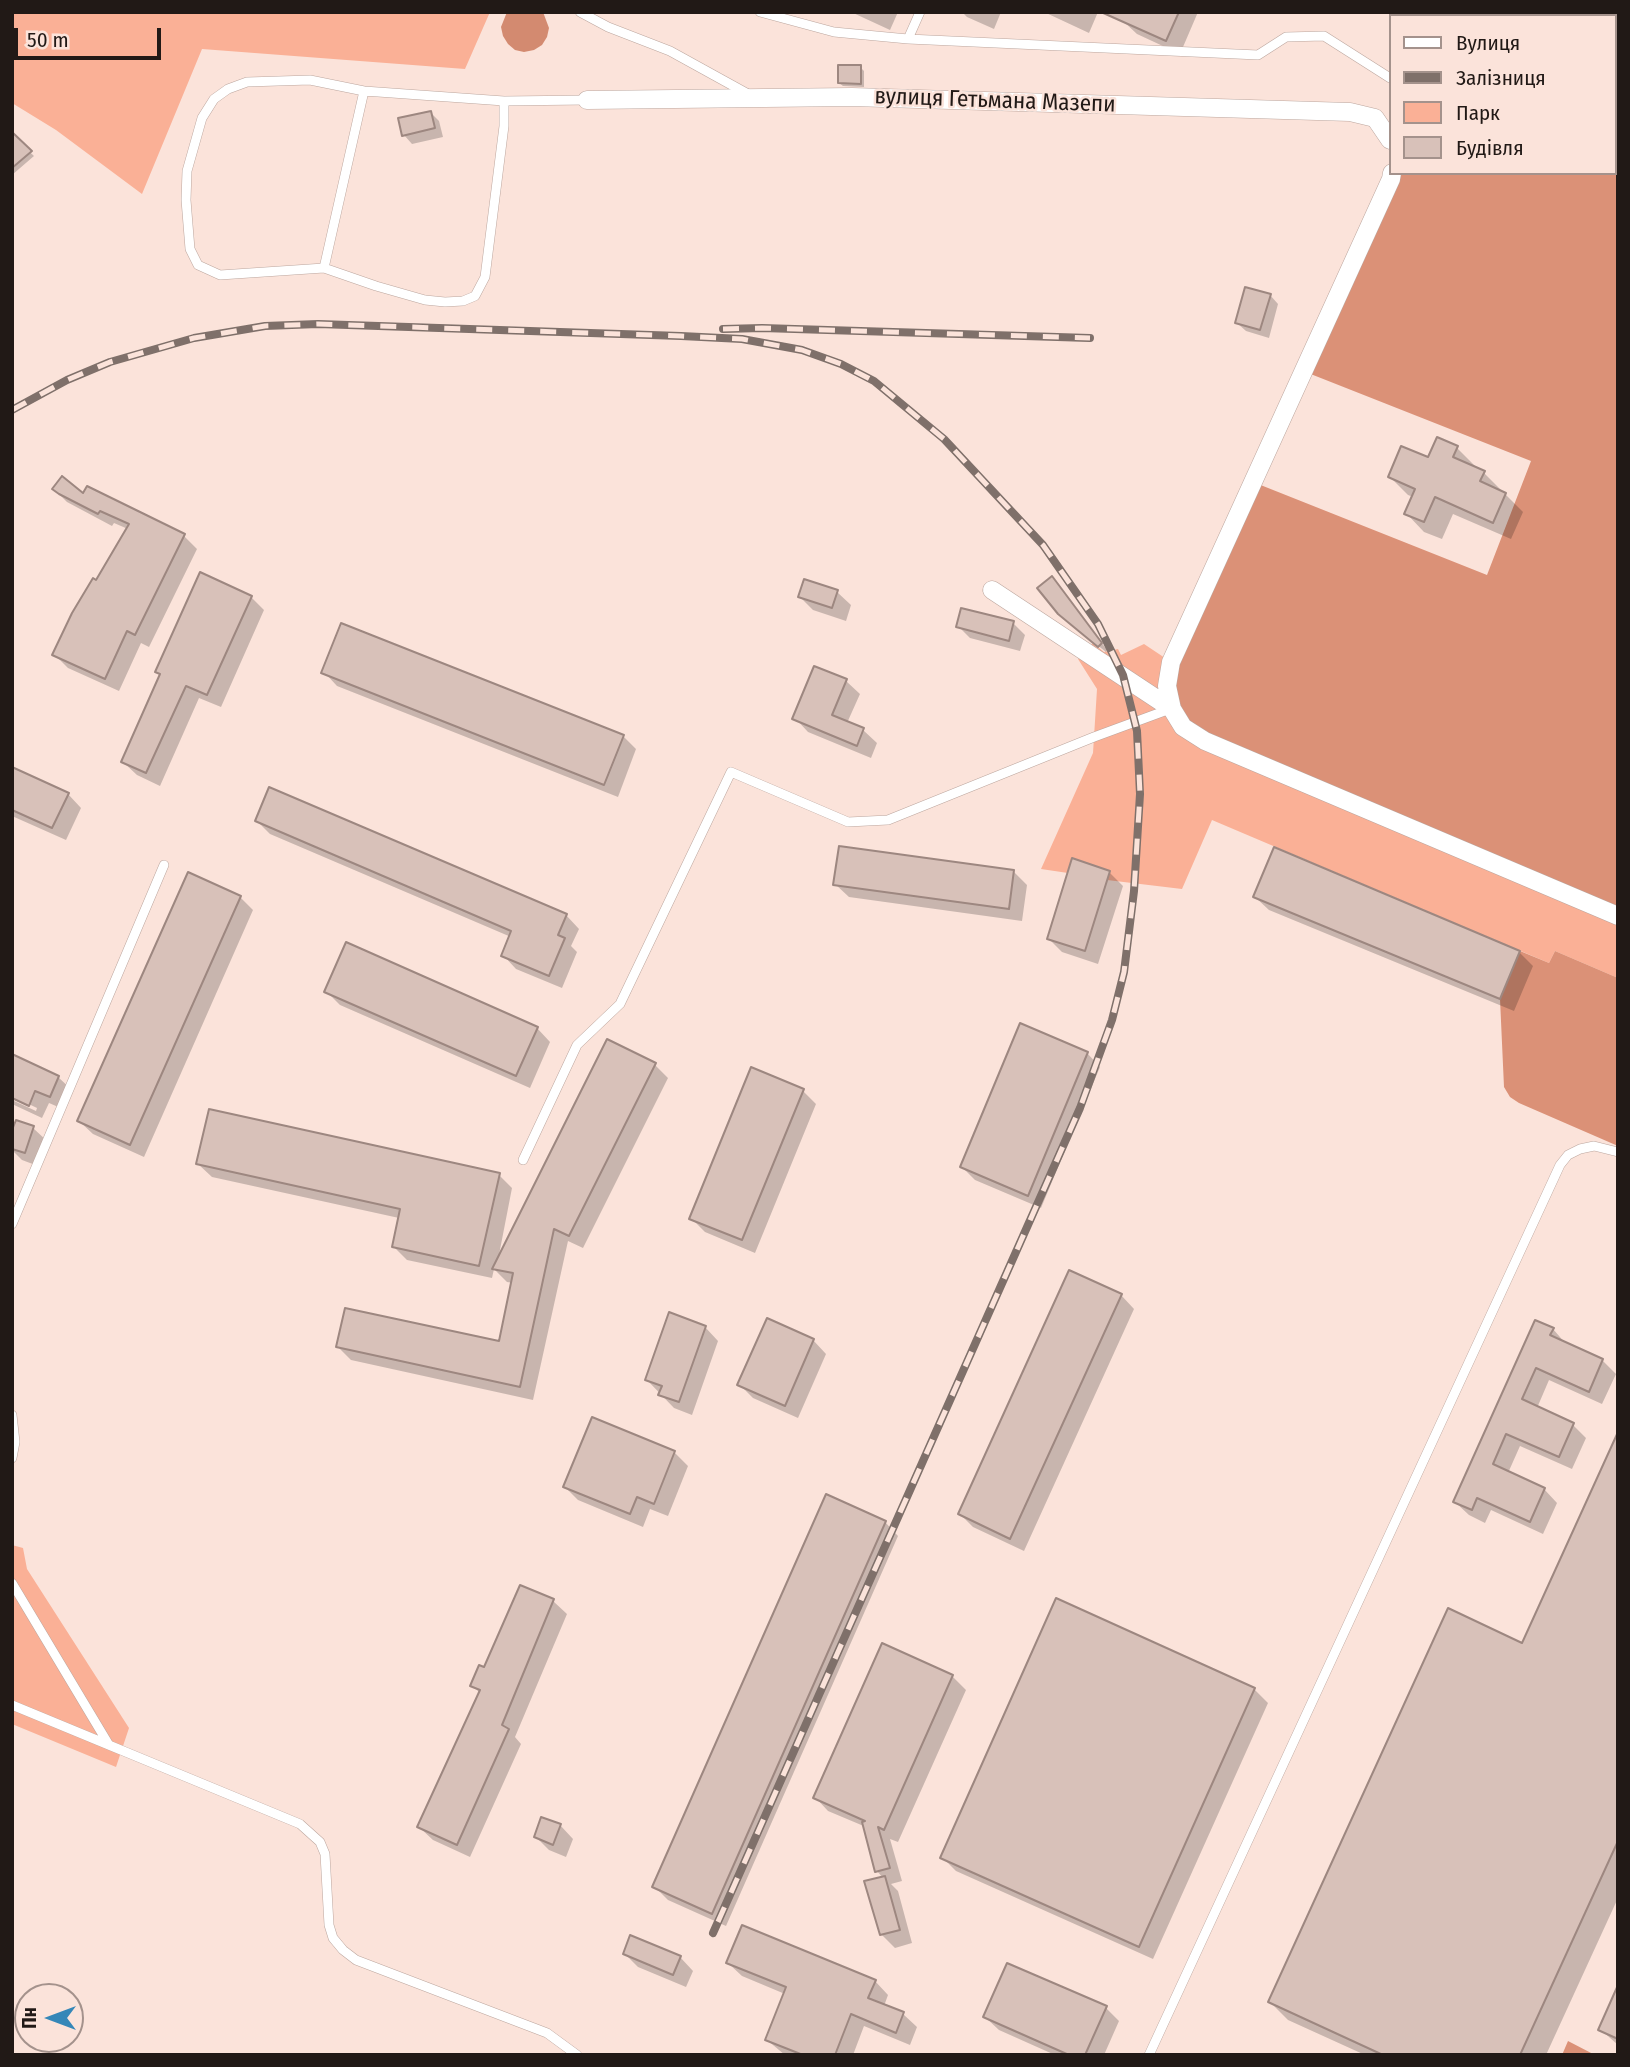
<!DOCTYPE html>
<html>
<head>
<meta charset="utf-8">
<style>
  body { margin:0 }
  #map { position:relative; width:1630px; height:2067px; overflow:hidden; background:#fbe3da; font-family:"Fira Sans Condensed",sans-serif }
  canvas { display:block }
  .frame { position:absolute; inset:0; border:14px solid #211916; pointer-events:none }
  .legend { position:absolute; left:1389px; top:14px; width:228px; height:161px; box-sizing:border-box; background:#fbe3da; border:2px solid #a4928c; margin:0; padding:9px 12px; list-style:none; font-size:21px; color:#211916 }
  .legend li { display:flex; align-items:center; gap:14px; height:35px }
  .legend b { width:35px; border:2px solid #a4928c }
  .north { position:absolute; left:14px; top:1983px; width:70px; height:70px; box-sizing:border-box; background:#fbe3da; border:2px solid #a4928c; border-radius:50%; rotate:270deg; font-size:19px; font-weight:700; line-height:28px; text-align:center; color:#211916 }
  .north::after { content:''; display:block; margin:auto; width:24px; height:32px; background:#3587b8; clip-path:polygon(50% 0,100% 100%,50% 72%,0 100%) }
  .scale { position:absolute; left:14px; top:28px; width:147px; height:32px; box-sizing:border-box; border:4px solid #211916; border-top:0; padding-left:9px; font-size:21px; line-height:24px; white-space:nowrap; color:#211916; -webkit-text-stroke:5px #fbe3da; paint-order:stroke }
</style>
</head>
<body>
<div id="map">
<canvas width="1630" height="2067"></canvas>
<div class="frame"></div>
<ul class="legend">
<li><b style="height:9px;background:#fff"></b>Вулиця</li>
<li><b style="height:9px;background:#7f706a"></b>Залізниця</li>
<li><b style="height:19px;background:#fab096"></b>Парк</li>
<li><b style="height:19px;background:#d8c1b9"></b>Будівля</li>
</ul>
<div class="north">Пн</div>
<div class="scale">50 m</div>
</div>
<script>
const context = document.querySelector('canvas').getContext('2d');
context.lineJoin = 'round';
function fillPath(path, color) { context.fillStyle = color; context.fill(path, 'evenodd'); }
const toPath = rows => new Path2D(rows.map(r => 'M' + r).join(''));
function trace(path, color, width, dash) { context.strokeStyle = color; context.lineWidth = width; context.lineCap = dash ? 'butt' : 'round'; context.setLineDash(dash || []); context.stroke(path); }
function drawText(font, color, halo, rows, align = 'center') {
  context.font = font + ' "Fira Sans Condensed",sans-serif'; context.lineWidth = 5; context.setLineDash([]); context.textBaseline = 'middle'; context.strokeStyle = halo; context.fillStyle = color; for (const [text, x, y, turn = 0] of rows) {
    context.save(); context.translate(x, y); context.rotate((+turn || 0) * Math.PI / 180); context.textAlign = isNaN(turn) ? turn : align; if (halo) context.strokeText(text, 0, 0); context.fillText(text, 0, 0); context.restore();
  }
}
const green = toPath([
  [12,12,490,12,465,69,202,49,142,194,56,130,12,103],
  [1093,643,1104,652,1118,649,1121,655,1144,644,1171,662,1618,916,1618,978,1555,951,1549,963,1212,820,1182,889,1107,880,1110,871,1073,859,1068,873,1041,869,1093,753,1097,689,1078,659],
  [12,1545,23,1548,27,1569,129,1728,116,1767,12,1724]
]);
const forest = toPath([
  [1618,110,1618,916,1205,741,1177,719,1167,686,1253,482,1487,575,1531,461,1303,371,1392,173,1614,173,1614,113],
  [1520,951,1549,963,1555,951,1618,978,1618,1146,1519,1103,1510,1097,1504,1087,1500,999],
  [1568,2041,1595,2055,1562,2055]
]);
const water = toPath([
  [507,12,543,12,549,28,547,37,542,45,534,50,524,52,515,50,508,44,503,36,501,27]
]);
const shadow = toPath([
  [851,12,898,12,890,30],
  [962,12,1001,12,994,29,967,17],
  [1044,12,1098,12,1089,33],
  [1127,12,1198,12,1180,54,1137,34,1123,21],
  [1400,12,1441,12,1439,16,1408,16],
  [860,67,864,71,864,87,843,86,839,83],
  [431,113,439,121,443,137,412,144,404,135],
  [12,135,34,156,12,175],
  [1270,295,1278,304,1269,338,1246,331,1237,323],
  [1457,448,1475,466,1474,468,1484,473,1523,512,1511,539,1453,514,1442,539,1424,532,1406,513,1413,497,1408,495,1390,477],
  [54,489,84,496,184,536,197,549,149,647,141,643,119,691,68,668,55,655,128,529,114,523,112,526,67,502],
  [1058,585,1107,650,1106,652,1066,620],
  [837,592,851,605,846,621,813,610,800,597],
  [251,597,264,610,221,707,199,698,160,786,137,775,123,762,162,676,157,671],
  [1013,623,1025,635,1020,651,970,638,958,626],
  [324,672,623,736,636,749,618,797,337,686],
  [846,681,860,694,847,723,863,730,877,743,871,758,808,732,795,718],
  [12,769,68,794,81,808,66,840,12,816],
  [257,821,566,915,579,929,571,946,577,952,562,988,516,969,503,955,511,937,270,834],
  [1013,871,1027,885,1022,921,849,897,835,884],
  [1109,872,1123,886,1098,964,1062,952,1049,939],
  [240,897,253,910,144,1157,93,1134,79,1121],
  [1255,897,1519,952,1533,966,1514,1011,1269,910],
  [326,991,537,1028,550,1042,530,1088,340,1005],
  [1087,1053,1100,1067,1041,1208,975,1180,962,1167],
  [655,1065,668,1078,583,1248,568,1241,533,1400,351,1360,338,1347,500,1343,513,1283,507,1282,494,1269,492,1278,407,1260,393,1246,399,1218,212,1177,198,1164,499,1175,512,1188,498,1260],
  [58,1077,72,1090,63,1109,49,1103,42,1118,12,1104,12,1100,36,1111,37,1108,12,1096],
  [803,1091,816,1104,755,1253,705,1232,691,1218],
  [33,1128,47,1141,38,1166,22,1160,12,1150,12,1135],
  [1121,1295,1134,1309,1024,1551,973,1527,960,1514],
  [705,1327,718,1341,692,1415,674,1408,647,1380],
  [1553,1329,1566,1344,1602,1360,1616,1374,1602,1404,1549,1380,1537,1408,1573,1425,1586,1438,1572,1469,1520,1446,1508,1473,1544,1489,1557,1503,1543,1534,1491,1510,1485,1523,1469,1515,1455,1502],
  [813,1340,826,1354,798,1418,753,1398,739,1384],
  [1618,1436,1618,1898,1546,2055,1365,2055,1288,2020,1270,2002,1523,1645],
  [674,1452,688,1466,668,1516,650,1509,643,1527,578,1500,565,1487],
  [885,1522,898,1536,726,1926,668,1900,654,1886],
  [553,1601,567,1614,515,1737,521,1744,470,1857,433,1840,419,1827,480,1693,472,1685],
  [952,1676,966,1690,898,1842,890,1839,902,1881,891,1884,898,1891,912,1943,895,1948,881,1934,883,1878,877,1871,866,1827,828,1811,815,1797],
  [1254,1689,1268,1703,1153,1959,956,1871,942,1857],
  [560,1825,573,1839,566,1857,549,1850,536,1837],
  [625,1954,680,1957,693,1971,686,1987,638,1967],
  [728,1963,875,1981,888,1995,884,2006,903,2014,917,2027,910,2045,864,2026,853,2055,785,2055,767,2040,785,1994,742,1976],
  [1618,1989,1618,2045,1600,2029],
  [1106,2008,1119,2021,1104,2055,1055,2055,999,2030,985,2017]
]);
const building = toPath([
  [1101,12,1179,12,1166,41,1101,12],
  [838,65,861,65,861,84,838,83,838,65],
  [431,111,435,128,402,136,398,118,431,111],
  [12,132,32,151,12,168,12,132],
  [1245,287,1271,294,1260,330,1235,323,1245,287],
  [1437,437,1458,446,1453,457,1485,471,1480,481,1506,493,1493,523,1435,497,1424,522,1404,514,1415,489,1388,477,1401,446,1428,457,1437,437],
  [62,476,83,493,87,486,185,534,135,635,127,631,105,679,52,655,72,613,93,578,96,580,129,524,100,511,98,514,59,494,52,489,62,476],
  [200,572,252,596,207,695,186,686,146,773,121,762,160,674,155,672,200,572],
  [1052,576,1102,643,1098,647,1058,614,1037,588,1052,576],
  [804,579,838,590,832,608,798,597,804,579],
  [961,608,1014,621,1009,641,956,627,961,608],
  [341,623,624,735,604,785,321,673,341,623],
  [814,666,847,679,832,715,864,728,857,746,792,719,814,666],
  [12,767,69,793,52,828,12,810,12,767],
  [269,787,567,914,558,935,565,938,549,976,501,956,511,931,255,821,269,787],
  [839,846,1014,870,1009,909,833,885,839,846],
  [1274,847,1520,951,1500,999,1253,897,1274,847],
  [1072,858,1110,871,1085,951,1047,939,1072,858],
  [188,872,241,896,130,1145,77,1121,188,872],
  [346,942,538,1027,516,1076,324,992,346,942],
  [1020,1023,1088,1052,1028,1196,960,1167,1020,1023],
  [607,1039,656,1063,569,1236,554,1229,520,1387,336,1347,345,1308,499,1341,513,1273,492,1269,607,1039],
  [12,1054,59,1076,50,1097,35,1091,29,1106,12,1098,12,1054],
  [751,1067,804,1089,742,1240,689,1219,751,1067],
  [209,1109,500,1173,479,1266,392,1247,400,1209,196,1164,209,1109],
  [16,1120,34,1126,25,1153,12,1149,12,1130,16,1120],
  [1069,1270,1122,1294,1010,1539,958,1514,1069,1270],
  [669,1312,706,1326,679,1402,658,1395,662,1386,645,1380,669,1312],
  [767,1318,814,1339,785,1406,737,1385,767,1318],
  [1535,1320,1554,1328,1550,1335,1603,1359,1589,1392,1536,1368,1522,1399,1574,1423,1559,1457,1506,1434,1493,1464,1545,1488,1530,1522,1477,1498,1472,1510,1453,1502,1535,1320],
  [592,1417,675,1451,654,1504,637,1497,630,1514,563,1487,592,1417],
  [1618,1432,1618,1841,1520,2055,1383,2055,1268,2002,1448,1608,1522,1643,1618,1432],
  [826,1494,886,1521,712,1914,652,1887,826,1494],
  [520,1585,554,1599,502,1725,509,1729,457,1845,417,1827,480,1690,470,1686,479,1665,484,1667,520,1585],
  [1056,1598,1255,1688,1139,1947,940,1858,1056,1598],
  [882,1643,953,1675,884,1830,878,1827,890,1868,875,1872,862,1822,865,1821,813,1798,882,1643],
  [541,1817,561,1824,553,1845,534,1837,541,1817],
  [885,1876,900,1930,880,1935,864,1881,885,1876],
  [742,1925,876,1980,868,1998,904,2012,896,2033,851,2014,835,2055,803,2055,765,2040,786,1987,726,1963,742,1925],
  [630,1935,681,1956,673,1975,623,1954,630,1935],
  [1007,1963,1107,2006,1085,2055,1069,2055,983,2017,1007,1963],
  [1618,1985,1618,2039,1598,2030,1618,1985]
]);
const lane = toPath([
  [580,12,608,27,670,51,748,94],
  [760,12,834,32,908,39,1258,55,1286,37,1324,36,1390,78],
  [908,39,920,12],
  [504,101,504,126,485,277,475,296,463,301,445,302,425,300,376,286,324,268,220,275,198,265,190,249,186,200,187,171,202,118,214,99,228,89,247,82,310,80,364,91,504,101,587,100],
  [324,268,364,91],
  [523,1160,577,1045,620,1004,731,772,848,822,888,820,1094,737,1170,709],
  [12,1224,164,865],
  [12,1415,15,1442,12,1458],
  [12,1583,109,1745],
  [12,1705,300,1824,320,1842,325,1854,329,1925,333,1938,343,1950,356,1960,547,2033,577,2055],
  [1149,2055,1560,1165,1568,1155,1580,1149,1594,1146,1618,1152]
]);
const street = toPath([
  [587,100,852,97,1350,112,1375,118,1390,140],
  [1392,173,1391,179,1171,662,1167,686,1172,709,1183,727,1205,741,1618,916],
  [992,590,1172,709]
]);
const rail = toPath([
  [723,329,762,328,1090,338],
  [12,410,67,380,110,362,194,338,265,326,318,324,681,336,742,339,802,350,841,364,874,381,944,439,1043,545,1098,624,1123,675,1137,731,1140,794,1134,891,1124,972,1112,1020,1080,1108,713,1933]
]);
const streetNames = [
  ["вулиця Гетьмана Мазепи",995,101,2]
];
fillPath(green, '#fab096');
fillPath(forest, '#db9177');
fillPath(water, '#d38a70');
fillPath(shadow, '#0003');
fillPath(building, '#d8c1b9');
trace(building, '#9d8780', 2);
trace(lane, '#bca69e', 10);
trace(street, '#bca69e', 19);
trace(lane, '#fff', 9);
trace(street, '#fff', 18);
trace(rail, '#7f706a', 8);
trace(rail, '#fbe3da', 5, [16]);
drawText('23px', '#211916', '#fbe3da', streetNames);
</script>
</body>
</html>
